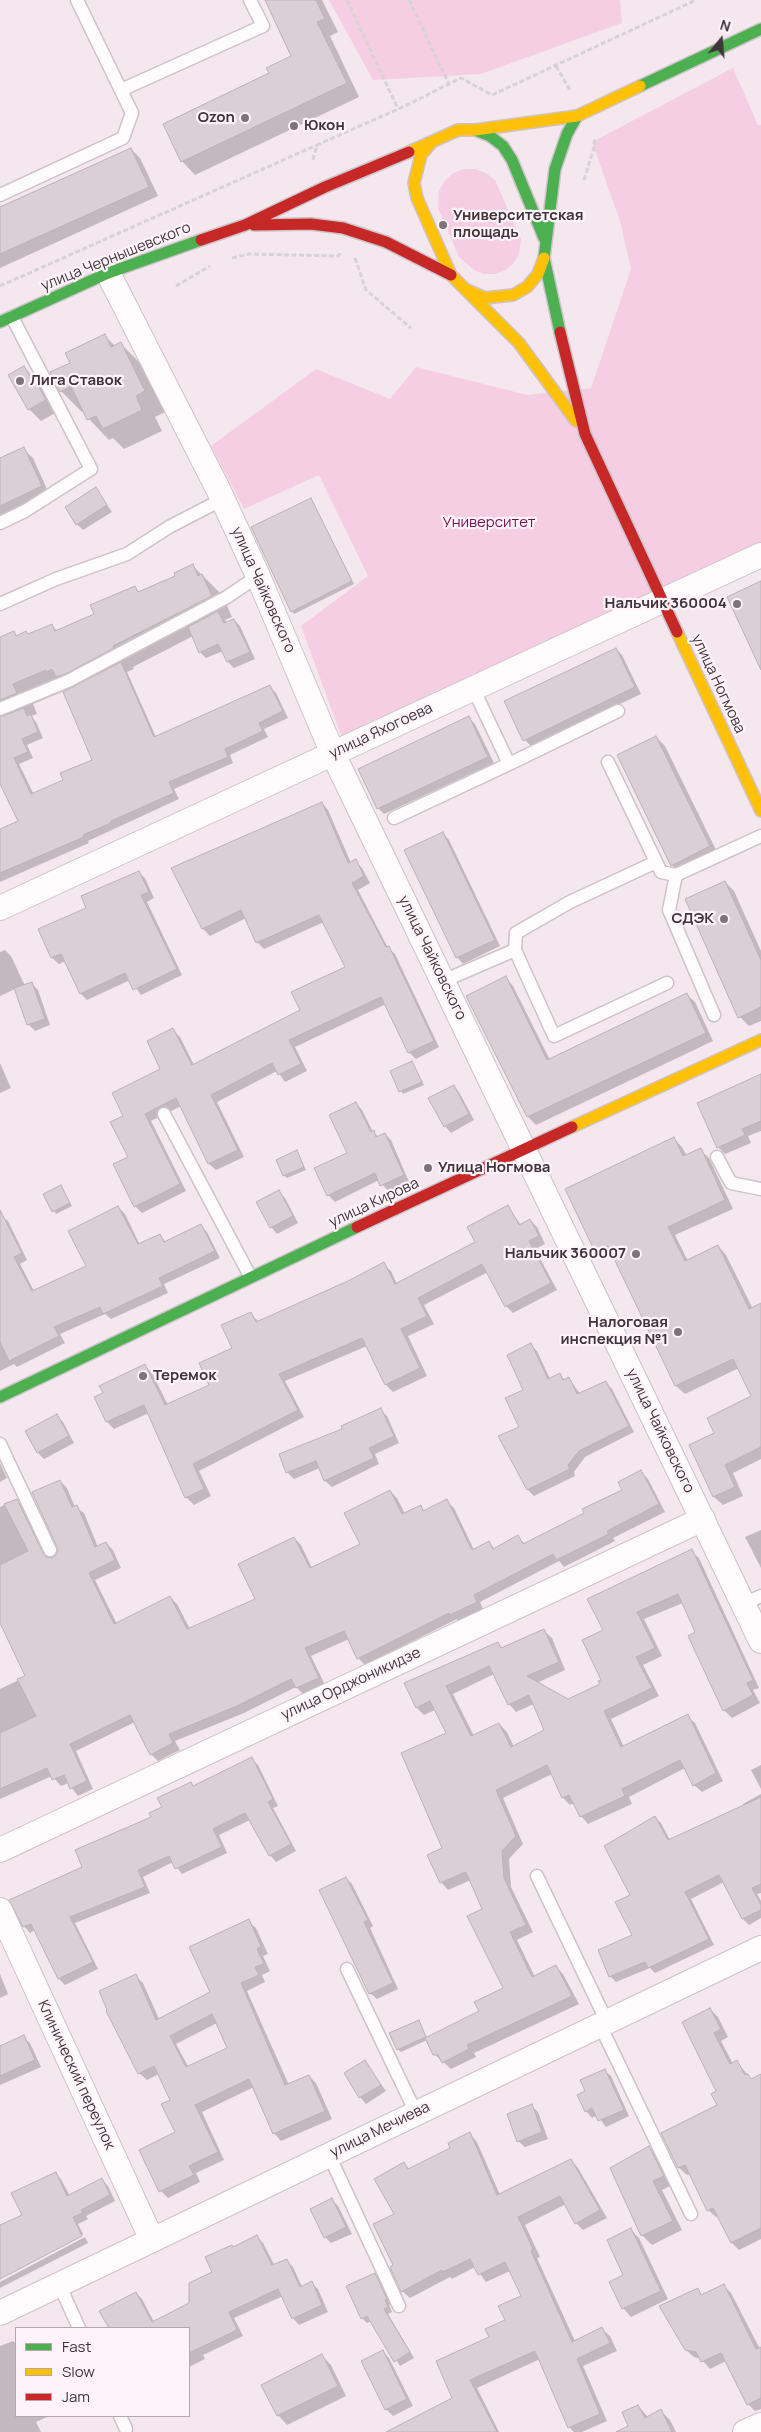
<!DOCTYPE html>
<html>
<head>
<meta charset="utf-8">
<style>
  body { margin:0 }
  #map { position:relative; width:761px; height:2432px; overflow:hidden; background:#f4e7ee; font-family:Manrope,sans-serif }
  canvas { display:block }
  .legend { position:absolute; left:15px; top:2327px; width:175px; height:90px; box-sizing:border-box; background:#fdf3f8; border:1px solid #b1a7ac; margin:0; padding:6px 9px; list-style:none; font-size:15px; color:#3f353b }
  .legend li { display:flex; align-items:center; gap:10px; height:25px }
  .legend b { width:25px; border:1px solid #b1a7ac }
  .north { position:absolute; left:696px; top:15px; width:50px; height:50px; -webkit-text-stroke:4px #fdf3f8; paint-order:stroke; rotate:17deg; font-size:14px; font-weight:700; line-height:20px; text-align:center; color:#3f353b }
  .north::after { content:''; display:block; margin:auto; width:18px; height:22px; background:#3f353b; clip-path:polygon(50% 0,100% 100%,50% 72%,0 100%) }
</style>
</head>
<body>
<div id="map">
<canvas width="761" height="2432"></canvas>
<ul class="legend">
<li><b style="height:6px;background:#4caf50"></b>Fast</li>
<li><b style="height:6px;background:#ffc107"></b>Slow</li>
<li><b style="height:6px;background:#c62828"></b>Jam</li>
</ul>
<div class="north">N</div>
</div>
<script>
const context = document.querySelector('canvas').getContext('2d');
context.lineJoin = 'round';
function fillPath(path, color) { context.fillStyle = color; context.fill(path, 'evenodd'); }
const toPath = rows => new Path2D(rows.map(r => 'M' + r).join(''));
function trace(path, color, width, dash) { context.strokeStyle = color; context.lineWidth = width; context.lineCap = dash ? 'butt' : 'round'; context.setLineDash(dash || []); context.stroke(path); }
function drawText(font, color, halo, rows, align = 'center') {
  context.font = font + ' Manrope,sans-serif'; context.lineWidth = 4.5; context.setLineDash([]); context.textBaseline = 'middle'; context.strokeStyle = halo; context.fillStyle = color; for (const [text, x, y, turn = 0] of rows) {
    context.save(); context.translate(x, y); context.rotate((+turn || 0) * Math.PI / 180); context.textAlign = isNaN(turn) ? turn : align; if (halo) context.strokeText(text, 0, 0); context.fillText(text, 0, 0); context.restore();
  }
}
const green = toPath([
  [329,0,620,0,622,23,481,74,373,80],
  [733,68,758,125,761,125,761,542,342,738,301,626,368,576,319,475,244,509,211,446,316,369,390,399,416,367,527,395,591,388,631,269,620,221,592,142],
  [463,169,475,169,486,173,495,180,521,239,519,254,514,263,506,270,496,274,484,274,474,270,459,257,438,208,439,191,444,182,452,174]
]);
const shadow = toPath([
  [266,0,322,0,338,32,330,36,359,97,195,175,182,161,271,74,293,56],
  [131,149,140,158,158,196,0,268,0,208],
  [104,335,115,346,120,343,141,364,165,412,155,417,162,431,124,449,113,438,109,440,89,419,84,410,82,412,61,391,72,363],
  [24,367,47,393,57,412,41,421,29,409],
  [23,449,33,458,50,496,0,519,0,460],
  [96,489,112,512,83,530,77,524],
  [311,499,354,584,294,614,292,611],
  [193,566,223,596,232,617,225,620,227,623,234,620,240,626,255,659,234,668,228,662,223,651,206,658,200,652,193,636,133,667,134,669,127,672,156,737,270,687,276,693,288,718,264,729,268,737,230,755,233,763,174,789,179,799,88,841,89,843,0,882,0,830,20,821,0,781,0,651,52,625,57,631,95,615,135,587,140,593,177,577],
  [64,691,93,761,65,780,34,795,19,764,33,758,27,745,43,738,36,722,31,716,37,714,33,704],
  [616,649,622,655,641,694,531,746,525,740],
  [469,718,475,724,494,763,384,814,378,808],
  [656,737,665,746,719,856,681,874,672,865],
  [322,803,328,810,351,863,356,861,362,868,370,883,358,890,388,948,395,954,439,1047,416,1059,409,1052,386,1004,295,1047,307,1071,285,1082,277,1071,217,1102,244,1157,216,1170,209,1164,181,1106,151,1121,186,1191,142,1213,135,1206,114,1165,129,1157,125,1116,162,1070,173,1030,180,1037,194,1065,301,1011,347,967,324,922,264,949,257,942,246,918,210,936,203,929,173,868],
  [443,833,449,840,500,946,463,964,457,957],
  [138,872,145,878,154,898,147,902,182,975,141,995,130,980,87,1000,81,994,66,961,59,964,52,958,40,930,88,908],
  [725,882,734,891,761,951,761,1021,749,1026,740,1017],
  [5,950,11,956,25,986,31,983,38,990,50,1025,35,1031,28,1024,15,989,0,996,0,952],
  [506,978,513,986,550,1060,687,995,695,1002,713,1041,536,1125,528,1117,468,996],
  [0,1063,11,1088,0,1093],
  [412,1063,424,1085,403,1094,391,1072],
  [761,1075,761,1131,748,1136,751,1143,725,1154,718,1147],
  [453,1086,459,1092,474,1120,451,1133,445,1126],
  [356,1103,362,1110,373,1132,379,1137,385,1134,391,1140,409,1182,388,1191,379,1180,335,1202,328,1195,349,1153],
  [674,1139,682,1147,687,1156,700,1150,709,1158,733,1209,675,1235,688,1261,718,1246,726,1255,753,1309,761,1305,761,1459,733,1473,743,1496,723,1505,714,1497,691,1445,716,1433,753,1397,739,1368,685,1394,676,1386,614,1255,605,1259,596,1251],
  [297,1152,306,1170,287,1178,284,1175],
  [63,1190,72,1206,56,1214,45,1194],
  [279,1192,285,1198,298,1223,277,1234,271,1227],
  [118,1207,125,1214,140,1245,160,1236,166,1242,201,1226,207,1232,220,1258,164,1284,168,1293,111,1319,105,1314,60,1334,65,1343,17,1367,14,1364,0,1371,0,1215,8,1221,27,1260,20,1264,34,1291,88,1266],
  [508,1207,521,1225,530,1220,537,1227,545,1244,535,1249,557,1290,513,1313,506,1306,488,1272,424,1305,434,1324,408,1336,427,1376,393,1392,386,1385,367,1346,285,1381,304,1417,199,1471,211,1496,194,1505,186,1497,149,1413,114,1429,107,1422,104,1394,145,1366,152,1373,168,1405,211,1386,234,1349,251,1314,259,1322,349,1282,383,1264,391,1271,397,1284,476,1242],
  [531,1345,537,1351,550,1379,559,1375,565,1380,569,1378,580,1394,605,1382,612,1389,634,1432,585,1457,574,1472,575,1476,534,1496,528,1490,521,1427],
  [380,1410,387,1416,399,1443,375,1454,379,1464,332,1487,325,1481,320,1468,294,1479,287,1472,344,1429],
  [57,1416,63,1422,74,1443,44,1459,38,1453,26,1431],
  [0,1463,7,1478,0,1482],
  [641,1472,648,1479,665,1512,613,1538,615,1541,564,1567,559,1561,480,1602,483,1609,458,1621,457,1619,365,1665,358,1658,349,1639,311,1656,325,1685,304,1695,296,1687,244,1713,175,1741,180,1750,158,1761,151,1754,135,1722,76,1751,93,1789,78,1796,68,1783,61,1786,52,1776,0,1799,0,1689,27,1676,2,1624,0,1624,0,1507,16,1500,24,1507,48,1559,55,1558,59,1551,60,1481,67,1488,75,1507,84,1513,98,1547,106,1543,113,1550,121,1568,95,1580,117,1624,170,1597,177,1604,190,1629,257,1600,294,1538,301,1545,312,1568,362,1545,390,1491,397,1498,405,1514,420,1506,425,1511,446,1501,454,1508,474,1550,489,1543,495,1549,518,1537,525,1544,586,1513,624,1490],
  [761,1530,761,1568,745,1537],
  [691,1551,699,1558,759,1688,753,1690,760,1703,732,1718,724,1710,696,1633,683,1603,644,1619,662,1656,643,1665,659,1696,611,1719,624,1747,687,1716,695,1723,723,1781,702,1792,694,1785,685,1768,629,1797,632,1804,588,1824,581,1816,575,1803,570,1805,563,1798,552,1774,503,1798,523,1844,509,1859,511,1887,533,1932,517,1940,535,1977,555,1966,563,1974,579,2004,474,2053,476,2057,451,2069,434,2054,427,2040,401,2052,398,2049,418,2022,427,2038,480,2011,504,1989,484,1909,471,1880,448,1890,441,1882,444,1849,447,1734,435,1710,424,1715,417,1708,498,1643,503,1649,544,1631,552,1638,565,1670,537,1683,568,1701,601,1685,604,1631],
  [494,1674,509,1704,516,1712,534,1704,546,1731,514,1747,507,1732,499,1724,474,1736,453,1694],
  [251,1759,258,1765,278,1806,273,1808,296,1851,276,1862,270,1855,250,1820,219,1835,227,1853,182,1874,173,1862,143,1877,150,1893,75,1923,98,1969,65,1985,59,1979,35,1930,30,1933,24,1926,84,1868,153,1818,191,1783,194,1787],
  [761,1765,761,1789,751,1770],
  [761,1794,761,1893,757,1894,761,1901,761,1918,749,1925,743,1919,724,1882,691,1899,714,1945,655,1973,650,1968,616,1982,610,1976,633,1936,631,1896,655,1817,661,1823,670,1840,744,1806,743,1804],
  [346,1878,352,1884,373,1926,370,1928,398,1989,377,1999,370,1993],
  [248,1921,256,1928,268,1954,263,1956,270,1971,262,1975,265,1982,247,1991,289,2085,309,2076,316,2083,332,2119,281,2141,274,2133,254,2087,202,2112,224,2160,196,2173,200,2182,168,2198,161,2191,177,2132,172,2100,159,2074,147,2080,139,2073,136,1976,143,1983,159,2019,211,1993],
  [217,2023,228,2048,189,2068,176,2044],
  [0,1974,8,1994,0,1998],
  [710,2009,718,2017,728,2037,721,2041,733,2064,737,2062,752,2080,761,2075,761,2239,739,2250,732,2243,718,2216,716,2217,708,2210,690,2174,687,2175,679,2168,663,2134,718,2106],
  [23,2037,30,2043,41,2067,0,2085,0,2047],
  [365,2062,386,2091,366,2104,360,2097],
  [604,2070,611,2076,629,2116,606,2127,597,2115,592,2118,586,2111,587,2091],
  [532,2106,538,2112,548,2139,525,2147,518,2141],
  [470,2134,477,2142,500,2195,571,2160,578,2168,607,2218,583,2230,576,2223,566,2204,525,2225,540,2257,537,2258,575,2341,602,2329,610,2336,617,2351,583,2366,607,2421,582,2432,574,2432,569,2427,540,2359,477,2388,499,2432,413,2432,454,2399,522,2297,510,2271,486,2282,475,2267,452,2279,450,2277,410,2298,402,2291,395,2266,395,2215,404,2163,410,2170,452,2148],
  [649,2148,659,2157,672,2185,662,2190,682,2230,652,2245,642,2235,612,2168],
  [55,2173,61,2179,70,2196,102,2180,108,2186,115,2201,86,2216,88,2219,78,2224,83,2234,0,2279,0,2227,23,2216],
  [332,2200,338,2206,352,2234,331,2243,325,2237],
  [631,2230,639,2238,668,2299,631,2317,623,2308],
  [85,2237,88,2243,0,2288,0,2282],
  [257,2237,263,2243,275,2266,286,2260,293,2267,302,2287,311,2283,318,2289,328,2312,299,2325,293,2318,283,2296,234,2318,243,2336,203,2355,205,2359,189,2367,189,2328,110,2328,136,2293,142,2299,154,2322,202,2298,214,2272,234,2248],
  [375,2275,380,2280,391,2304,389,2305,392,2312,388,2314,414,2358,400,2366,372,2321,367,2323,362,2318],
  [724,2286,731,2293,761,2351,761,2409,755,2411,748,2404,726,2361,710,2369,701,2359,694,2357,686,2350,697,2289,703,2296],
  [13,2341,16,2344,16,2416,49,2416,36,2422,41,2432,0,2432,0,2346],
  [383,2352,389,2358,413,2406,393,2416,386,2409,363,2362],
  [322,2356,331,2365,346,2396,287,2425,278,2415],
  [638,2406,648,2417,661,2411,670,2420,676,2432,632,2432]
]);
const building = toPath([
  [265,0,316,0,325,19,317,22,347,83,181,162,163,124,269,73,266,68,291,56,265,0],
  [131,148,149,187,0,254,0,207,131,148],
  [105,334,111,347,121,342,145,391,136,396,142,410,103,429,96,416,87,420,71,386,60,392,50,372,70,363,65,353,105,334],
  [24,366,33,381,35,380,46,400,28,410,8,375,24,366],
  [24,447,42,486,0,506,0,458,24,447],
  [96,487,107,505,76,525,65,507,96,487],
  [311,498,352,581,291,612,251,527,311,498],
  [193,564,198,576,202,574,212,596,113,646,114,648,65,674,56,677,52,669,47,672,46,670,13,684,17,693,0,700,0,637,14,631,16,636,26,631,28,634,52,624,55,631,94,614,90,605,135,586,138,592,175,576,174,573,193,564],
  [761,581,761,670,727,597,761,581],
  [218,611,224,623,234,619,250,652,227,662,218,644,199,653,188,627,218,611],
  [616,648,635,687,523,741,504,701,616,648],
  [121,662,154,737,270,685,283,711,259,723,263,731,225,749,228,757,169,782,174,793,111,821,111,823,83,835,84,837,0,873,0,829,18,821,0,784,0,717,24,708,27,716,31,714,38,732,22,739,28,752,14,758,31,794,63,780,60,773,92,760,63,692,121,662],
  [469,716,488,757,377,809,358,769,469,716],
  [656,736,710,846,671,866,617,755,656,736],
  [322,802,348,863,356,859,364,876,352,883,386,947,389,946,434,1041,408,1053,381,997,289,1040,301,1064,278,1075,272,1063,211,1095,238,1150,208,1164,176,1098,145,1114,180,1184,134,1207,113,1164,128,1157,110,1122,123,1116,112,1093,160,1069,147,1041,173,1028,192,1065,300,1010,291,992,345,967,319,915,256,943,241,910,202,929,171,868,322,802],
  [443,832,495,940,456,958,404,850,443,832],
  [139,871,149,892,141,895,177,969,133,990,125,973,80,994,61,954,51,958,38,929,86,908,81,896,139,871],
  [725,881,761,960,761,1007,738,1018,685,899,725,881],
  [506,976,547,1060,687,993,706,1033,527,1117,466,996,506,976],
  [32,982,45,1019,27,1025,14,988,32,982],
  [412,1061,422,1082,399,1092,390,1071,412,1061],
  [761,1074,761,1121,742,1129,745,1135,717,1148,697,1103,761,1074],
  [454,1085,469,1114,444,1127,428,1098,454,1085],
  [356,1102,371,1132,374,1130,376,1137,385,1133,404,1175,380,1186,375,1173,327,1196,314,1168,347,1153,329,1115,356,1102],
  [674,1137,683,1156,701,1148,725,1200,668,1227,685,1261,718,1245,749,1309,761,1303,761,1447,725,1465,735,1487,713,1497,689,1445,714,1433,707,1418,751,1396,733,1359,675,1386,608,1246,595,1252,565,1189,674,1137],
  [297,1150,304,1167,283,1176,276,1160,297,1150],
  [61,1185,70,1203,52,1212,43,1194,61,1185],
  [279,1190,293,1216,270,1228,256,1202,279,1190],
  [508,1205,519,1225,530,1219,539,1236,529,1241,551,1283,505,1307,482,1264,418,1298,427,1316,401,1329,420,1368,385,1385,362,1338,279,1374,298,1410,193,1464,204,1489,185,1498,144,1405,106,1422,94,1397,103,1393,99,1386,145,1364,165,1405,209,1385,199,1363,232,1348,221,1325,251,1312,256,1322,348,1281,384,1262,395,1284,475,1242,467,1227,508,1205],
  [118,1206,138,1244,160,1234,164,1242,201,1224,215,1251,159,1278,163,1286,103,1314,100,1307,54,1327,59,1336,9,1361,0,1342,0,1210,22,1253,14,1257,32,1291,86,1266,68,1231,118,1206],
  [531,1343,548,1379,560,1373,563,1380,569,1377,577,1394,606,1381,629,1426,579,1451,568,1465,570,1469,527,1490,498,1436,519,1427,505,1398,523,1390,507,1355,531,1343],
  [381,1408,394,1436,369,1448,374,1458,324,1481,316,1461,286,1473,279,1454,342,1429,341,1426,381,1408],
  [57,1414,69,1436,37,1453,25,1431,57,1414],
  [641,1470,659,1504,607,1531,609,1534,556,1560,553,1554,474,1595,477,1602,450,1615,449,1613,357,1659,344,1631,305,1648,319,1678,296,1688,291,1679,237,1706,169,1734,173,1743,150,1755,130,1715,70,1744,87,1781,70,1789,64,1775,52,1780,47,1768,0,1789,0,1733,36,1716,17,1679,25,1676,0,1623,0,1565,28,1551,4,1504,17,1499,43,1553,46,1557,53,1558,57,1554,57,1547,32,1492,60,1480,72,1507,77,1505,95,1547,106,1542,115,1560,89,1573,114,1624,170,1596,187,1629,255,1599,238,1564,294,1537,310,1568,360,1544,344,1513,390,1490,402,1514,421,1505,423,1511,447,1499,472,1550,489,1541,493,1549,518,1535,523,1544,584,1513,582,1509,622,1490,618,1482,641,1470],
  [692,1549,753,1680,747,1683,753,1695,723,1711,688,1636,695,1632,678,1594,637,1612,655,1648,636,1657,652,1688,604,1711,621,1747,688,1714,716,1773,693,1786,680,1760,622,1789,625,1796,580,1817,569,1795,562,1798,547,1765,496,1790,516,1836,502,1851,504,1878,526,1925,510,1932,532,1977,556,1965,572,1996,467,2045,469,2049,442,2063,438,2055,433,2055,425,2038,479,2011,474,2002,503,1988,467,1916,482,1909,466,1872,440,1883,427,1855,442,1848,401,1753,446,1733,430,1701,416,1708,404,1683,498,1642,501,1648,544,1629,559,1662,527,1676,568,1699,600,1684,598,1681,601,1680,582,1640,603,1630,587,1599,692,1549],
  [489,1666,508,1705,529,1695,544,1730,511,1747,499,1723,471,1736,446,1686,489,1666],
  [252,1757,273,1799,268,1802,291,1844,269,1856,245,1813,213,1829,222,1847,175,1869,169,1856,138,1870,145,1887,70,1917,93,1962,58,1979,31,1924,23,1927,9,1900,82,1867,75,1850,151,1817,149,1813,162,1807,157,1798,191,1782,193,1786,252,1757],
  [761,1797,761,1884,752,1888,761,1905,761,1910,742,1919,719,1875,685,1892,709,1939,648,1968,645,1962,609,1977,598,1950,632,1935,615,1902,630,1895,604,1846,655,1816,668,1840,761,1797],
  [346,1877,368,1920,364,1922,393,1983,369,1994,319,1890,346,1877],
  [249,1919,261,1946,257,1949,264,1964,255,1967,259,1975,241,1983,285,2085,309,2075,325,2111,273,2134,249,2079,195,2105,218,2152,189,2166,194,2175,159,2192,139,2150,175,2132,161,2104,170,2100,154,2066,138,2074,106,2011,107,2010,99,1991,136,1974,156,2020,210,1992,189,1947,249,1919],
  [212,2014,227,2048,186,2067,170,2036,212,2014],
  [710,2008,721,2029,714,2033,730,2064,737,2060,745,2075,748,2074,751,2079,761,2074,761,2228,731,2243,713,2208,707,2211,685,2165,678,2168,661,2133,717,2105,711,2094,716,2091,682,2022,710,2008],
  [419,2020,426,2037,397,2050,389,2033,419,2020],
  [24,2035,35,2060,0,2076,0,2046,24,2035],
  [365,2060,381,2085,359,2098,344,2073,365,2060],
  [605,2069,624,2110,598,2121,592,2108,585,2112,577,2095,585,2091,580,2080,605,2069],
  [532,2104,542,2132,517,2142,507,2114,532,2104],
  [470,2132,497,2195,571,2159,600,2210,575,2224,560,2196,518,2217,533,2249,531,2251,572,2342,602,2327,610,2343,577,2359,600,2414,568,2428,535,2351,470,2380,497,2432,386,2432,452,2398,436,2361,489,2337,485,2329,505,2320,498,2306,521,2296,505,2262,478,2275,470,2259,443,2272,442,2270,401,2292,390,2267,393,2265,373,2224,394,2214,374,2179,404,2162,408,2169,450,2148,448,2143,470,2132],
  [649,2146,664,2176,653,2181,673,2221,641,2236,610,2168,649,2146],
  [56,2172,67,2196,102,2178,110,2195,81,2210,83,2213,73,2217,82,2236,0,2279,0,2225,22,2215,11,2193,56,2172],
  [332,2198,346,2227,324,2238,310,2209,332,2198],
  [631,2228,661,2291,622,2309,609,2282,623,2275,607,2240,631,2228],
  [257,2235,272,2265,287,2259,300,2287,312,2281,322,2305,292,2319,278,2289,229,2312,237,2330,189,2353,189,2328,109,2328,99,2311,136,2292,152,2322,189,2303,189,2283,212,2272,205,2257,232,2245,233,2247,257,2235],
  [375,2273,387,2299,385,2300,388,2307,384,2309,410,2352,394,2362,367,2316,361,2319,346,2286,375,2273],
  [724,2284,756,2349,761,2347,761,2398,747,2405,721,2353,701,2362,696,2352,685,2350,659,2306,698,2288,701,2295,724,2284],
  [383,2350,407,2399,385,2410,361,2361,383,2350],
  [322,2354,338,2386,277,2416,261,2385,322,2354],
  [638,2405,645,2418,661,2409,672,2432,616,2432,628,2426,622,2412,638,2405]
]);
const path = toPath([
  [347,0,398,109],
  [409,0,449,84],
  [556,66,571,92],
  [313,160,317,145,405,106,461,78,492,95,696,0],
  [584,180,595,144,594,137],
  [232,258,249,254,338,256,341,253],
  [355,258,366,290,411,328],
  [0,286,317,145],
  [176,286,210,266]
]);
const lane = toPath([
  [121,90,263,26,250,0],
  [0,195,123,138,132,113,77,0],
  [0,523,25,511,91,469,12,317],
  [0,604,56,579,127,554,169,527,223,499],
  [473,688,509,764,618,711],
  [0,709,68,681,227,597,258,576],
  [608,762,661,872,676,875,761,836],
  [394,818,509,764],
  [676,875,669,910,714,1015],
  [515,950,554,1036,667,983],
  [443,981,515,950,516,933,570,902,656,862],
  [164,1114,250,1276],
  [717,1157,731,1183,761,1189],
  [0,1444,50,1550],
  [743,1604,761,1596],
  [537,1876,607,2022],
  [347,1969,416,2113],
  [600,2025,691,2214],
  [329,2155,399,2306],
  [59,2284,79,2328],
  [120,2416,126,2429]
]);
const street = toPath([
  [108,273,218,489,258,576,333,754,761,1641],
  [0,908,761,555],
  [0,1850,703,1519],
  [0,1910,152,2240],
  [0,2313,761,1948],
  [745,2432,761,2425]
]);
const fast = toPath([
  [640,86,761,29],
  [475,130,490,136,503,146,512,160,544,238],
  [0,322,108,273,201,240],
  [560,332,544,258,555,169,567,134,577,116],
  [0,1397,357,1227]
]);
const slow = toPath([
  [431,143,421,155,414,183,417,198,451,275,519,343,576,421],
  [409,152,458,130,475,130,577,116,640,86],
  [467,290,485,298,513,295,527,287,538,274,544,258],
  [677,632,761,811],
  [572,1127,761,1040]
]);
const jam = toPath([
  [254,225,311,224,343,228,386,242,451,275],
  [201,240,245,225,325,187,409,152],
  [560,332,585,434,677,632],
  [357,1227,572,1127]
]);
const markers = [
  [245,118,5,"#7e737a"],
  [294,126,5,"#7e737a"],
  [443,225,5,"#7e737a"],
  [20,381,5,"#7e737a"],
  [737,604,5,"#7e737a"],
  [724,919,5,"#7e737a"],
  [428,1168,5,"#7e737a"],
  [636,1254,5,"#7e737a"],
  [678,1332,5,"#7e737a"],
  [143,1376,5,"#7e737a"]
];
const poiNames = [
  ["Ozon",235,118],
  ["Юкон",304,126,"left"],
  ["Университетская",453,216,"left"],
  ["площадь",453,233,"left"],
  ["Лига Ставок",30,381,"left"],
  ["Нальчик 360004",727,604],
  ["СДЭК",714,919],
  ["Улица Ногмова",438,1168,"left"],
  ["Нальчик 360007",626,1254],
  ["Налоговая",668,1323],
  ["инспекция №1",668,1340],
  ["Теремок",153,1376,"left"]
];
const streetNames = [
  ["улица Чернышевского",116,257,-22],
  ["улица Чайковского",263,590,66],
  ["улица Ногмова",718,684,65],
  ["улица Яхогоева",381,731,-25],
  ["улица Чайковского",432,958,64],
  ["улица Кирова",374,1203,-25],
  ["улица Чайковского",660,1431,64],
  ["улица Орджоникидзе",351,1684,-25],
  ["Клинический переулок",76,2075,65],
  ["улица Мечиева",380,2130,-26]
];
const parkNames = [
  ["Университет",489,523]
];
fillPath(green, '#f6cee4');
fillPath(shadow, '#0003');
fillPath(building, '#dacfd5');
trace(building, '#bbb1b6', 1);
trace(lane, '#cec3c9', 15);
trace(street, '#cec3c9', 26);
trace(fast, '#cec3c9', 14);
trace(slow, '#cec3c9', 14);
trace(jam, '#cec3c9', 14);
trace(path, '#d7d3d5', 3, [5, 2.5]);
trace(lane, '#fdfbfc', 12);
trace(street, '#fdfbfc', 24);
trace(fast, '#4caf50', 11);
trace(slow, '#ffc107', 11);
trace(jam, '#c62828', 11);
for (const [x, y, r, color] of markers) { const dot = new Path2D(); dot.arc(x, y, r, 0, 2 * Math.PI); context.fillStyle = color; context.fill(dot); trace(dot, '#fdf3f8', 2); }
drawText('bold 15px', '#3f353b', '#fdf3f8', poiNames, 'right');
drawText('15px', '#3f353b', '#fdf3f8', streetNames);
drawText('15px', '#731153', '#fdf3f8', parkNames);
</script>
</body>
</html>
